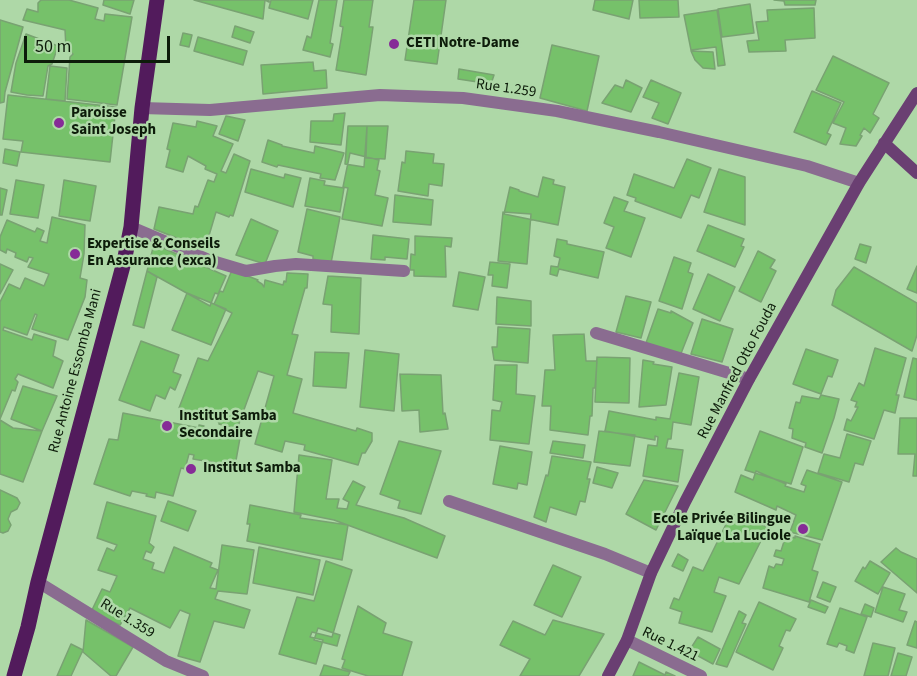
<!DOCTYPE html>
<html>
<head>
<meta charset="utf-8">
<style>
  body { margin:0 }
  #map { position:relative; width:917px; height:676px; overflow:hidden; background:#aed8a7; font-family:"Source Sans 3",sans-serif }
  canvas { display:block }
  .scale { position:absolute; left:24px; top:36px; width:146px; height:27px; box-sizing:border-box; border:3px solid #0d1c0a; border-top:0; padding-left:8px; font-size:18px; line-height:21px; white-space:nowrap; color:#0d1c0a; -webkit-text-stroke:4px #aed8a7; paint-order:stroke }
</style>
</head>
<body>
<div id="map">
<canvas width="917" height="676"></canvas>
<div class="scale">50 m</div>
</div>
<script>
const context = document.querySelector('canvas').getContext('2d');
context.lineJoin = 'round';
function fillPath(path, color) { context.fillStyle = color; context.fill(path, 'evenodd'); }
const toPath = rows => new Path2D(rows.map(r => 'M' + r).join(''));
function trace(path, color, width, dash) { context.strokeStyle = color; context.lineWidth = width; context.lineCap = dash ? 'butt' : 'round'; context.setLineDash(dash || []); context.stroke(path); }
function drawText(font, color, halo, rows, align = 'center') {
  context.font = font + ' "Source Sans 3",sans-serif'; context.lineWidth = 5; context.setLineDash([]); context.textBaseline = 'middle'; context.strokeStyle = halo; context.fillStyle = color; for (const [text, x, y, turn = 0] of rows) {
    context.save(); context.translate(x, y); context.rotate((+turn || 0) * Math.PI / 180); context.textAlign = isNaN(turn) ? turn : align; if (halo) context.strokeText(text, 0, 0); context.fillText(text, 0, 0); context.restore();
  }
}
const building = toPath([
  [41,0,69,0,98,8,95,19,104,21,105,14,132,17,117,105,67,99,70,57,73,54,66,48,65,30,23,20,27,9,38,12,38,3,41,0],
  [104,0,134,0,130,14,103,5,104,0],
  [194,0,269,0,269,2,265,0,263,19,194,0],
  [271,0,313,0,308,19,269,8,271,0],
  [319,0,337,0,330,43,333,44,330,57,303,50,307,36,311,38,319,0],
  [344,0,373,0,369,27,373,27,366,75,336,70,343,27,340,26,344,0],
  [414,0,446,0,437,64,405,60,414,0],
  [595,0,633,0,629,19,593,10,595,0],
  [639,0,678,0,679,17,640,18,639,0],
  [774,0,816,0,815,5,785,5,784,1,774,0],
  [750,4,754,33,722,37,718,9,750,4],
  [814,8,815,38,785,40,786,51,749,52,747,41,759,40,756,22,768,21,767,10,814,8],
  [717,10,725,65,718,66,716,47,691,50,684,15,717,10],
  [0,20,23,27,5,92,4,102,0,103,0,20],
  [235,26,254,32,250,43,232,37,235,26],
  [183,33,192,35,189,47,180,45,183,33],
  [26,34,58,46,52,64,48,66,43,96,27,95,11,92,16,63,26,34],
  [198,37,247,51,243,65,194,51,198,37],
  [552,45,599,56,587,111,540,98,552,45],
  [691,51,713,52,715,69,703,68,695,60,691,51],
  [833,56,889,83,873,114,879,118,870,133,864,128,860,135,862,136,856,146,840,144,846,128,833,123,844,102,816,90,833,56],
  [313,62,314,71,326,70,327,88,263,94,261,65,313,62],
  [50,66,67,68,65,101,46,99,50,66],
  [459,69,494,75,491,84,458,79,459,69],
  [626,80,642,88,631,112,602,103,615,85,623,88,626,80],
  [651,80,681,93,668,124,652,118,659,103,643,97,651,80],
  [812,91,841,103,827,133,831,135,826,145,794,132,812,91],
  [8,95,116,107,110,162,21,152,23,141,3,139,8,95],
  [345,113,341,145,310,142,311,121,333,121,334,114,345,113],
  [226,116,245,120,238,141,219,134,226,116],
  [197,121,217,126,213,136,233,144,221,171,226,173,234,154,250,161,233,216,230,215,229,217,216,212,205,249,154,229,159,207,193,214,195,206,198,207,208,180,214,182,217,174,205,169,206,166,188,156,183,172,166,167,170,150,167,149,173,123,196,127,197,121],
  [348,126,367,126,364,167,345,164,348,126],
  [367,126,388,126,385,159,366,158,367,126],
  [268,140,282,145,282,146,314,153,315,146,344,153,335,180,320,178,321,174,278,165,277,167,262,162,268,140],
  [5,149,20,152,17,166,3,163,5,149],
  [406,151,434,154,433,163,444,164,442,186,429,184,428,196,398,191,402,162,405,163,406,151],
  [350,153,379,160,377,170,380,171,375,195,388,198,382,226,342,219,348,188,343,187,350,153],
  [687,159,711,168,699,198,691,195,681,218,635,201,636,198,627,195,634,174,674,188,687,159],
  [251,169,284,178,285,174,301,178,293,207,245,192,251,169],
  [719,169,745,177,745,225,704,212,719,169],
  [543,177,554,180,553,184,565,187,558,225,504,214,510,187,519,190,519,191,538,197,543,177],
  [310,178,325,181,324,185,344,188,340,212,305,206,310,178],
  [16,180,44,185,38,218,10,214,16,180],
  [64,180,96,186,90,221,59,216,64,180],
  [0,188,7,190,2,215,0,215,0,188],
  [395,195,433,200,431,225,393,222,395,195],
  [614,197,628,202,624,211,645,218,631,257,606,248,614,227,604,223,614,197],
  [307,209,340,217,331,263,313,259,313,256,298,252,307,209],
  [503,212,531,214,527,264,498,261,503,212],
  [52,217,85,225,84,254,80,278,87,280,85,297,68,340,32,329,37,315,35,314,27,335,4,327,3,330,32,340,34,334,56,341,53,356,63,361,53,388,18,374,15,379,18,382,15,391,12,390,0,419,0,302,9,284,20,289,25,278,44,286,49,274,28,267,33,258,29,257,27,262,15,257,16,253,7,249,6,253,0,250,0,237,7,220,35,232,37,228,44,231,40,241,47,243,52,217],
  [251,219,278,231,265,264,236,255,251,219],
  [708,225,744,239,741,246,744,247,735,267,697,251,708,225],
  [373,235,409,239,407,259,385,257,385,260,371,259,373,235],
  [415,236,452,238,451,247,445,246,446,277,414,276,414,270,410,270,411,254,415,255,415,236],
  [557,239,567,241,567,244,604,252,598,278,559,269,557,276,550,274,551,266,558,267,560,258,554,256,557,239],
  [154,244,226,276,218,294,215,293,210,306,147,271,154,244],
  [860,244,871,247,866,263,855,259,860,244],
  [758,251,775,260,770,268,776,271,761,302,739,291,758,251],
  [674,257,691,263,688,272,693,274,682,309,659,301,674,257],
  [490,262,510,264,507,288,492,286,493,275,488,275,490,262],
  [0,264,13,270,0,294,0,264],
  [917,266,917,293,907,289,917,266],
  [854,267,917,303,917,335,912,351,832,305,836,290,854,267],
  [232,270,258,280,257,281,262,284,264,287,265,280,283,285,284,281,286,282,287,273,308,274,307,288,305,288,292,334,298,335,287,375,302,379,293,413,356,431,357,428,372,433,372,441,365,453,362,453,358,465,304,450,305,445,285,441,282,452,255,444,274,376,258,371,237,429,219,424,219,422,211,419,179,408,198,358,208,361,232,313,214,304,220,291,223,292,232,270],
  [147,271,157,277,144,328,133,325,147,271],
  [459,272,485,277,478,310,453,306,459,272],
  [708,274,735,287,720,321,693,309,708,274],
  [328,276,361,278,359,334,331,332,332,305,323,304,328,276],
  [187,293,226,309,211,345,172,330,187,293],
  [626,296,651,302,641,338,616,332,626,296],
  [497,297,531,301,531,326,496,324,497,297],
  [658,309,671,313,671,311,693,323,680,356,646,343,658,309],
  [702,319,733,329,722,362,691,354,702,319],
  [498,327,530,329,528,363,494,360,492,347,497,347,498,327],
  [584,334,586,361,597,361,595,388,593,388,592,416,590,416,588,435,550,430,551,406,542,406,545,370,555,370,553,335,584,334],
  [141,341,179,355,173,372,181,375,175,390,170,387,165,399,156,395,150,411,119,400,141,341],
  [875,348,906,358,896,395,899,395,895,413,884,410,874,439,844,430,847,419,851,421,858,407,855,407,857,402,851,400,859,383,864,386,875,348],
  [806,349,838,360,832,377,828,376,821,394,793,384,806,349],
  [365,350,399,354,394,411,360,407,365,350],
  [315,352,349,353,346,388,313,386,315,352],
  [597,357,630,358,629,403,595,402,597,357],
  [913,358,917,359,917,400,904,397,913,358],
  [643,360,654,362,653,364,672,367,666,405,639,407,643,360],
  [495,365,517,365,516,394,535,396,529,444,490,440,492,410,500,411,502,402,493,400,495,365],
  [679,373,699,377,691,425,673,422,671,439,668,439,666,448,683,450,678,482,643,476,648,445,657,446,658,437,655,436,655,440,605,431,609,411,656,420,656,417,670,419,679,373],
  [400,374,441,375,443,414,445,413,448,429,420,432,419,410,402,411,400,374],
  [23,386,57,396,42,431,11,419,23,386],
  [821,395,839,399,834,418,822,453,805,447,806,443,792,438,793,429,789,428,796,402,800,403,802,396,819,399,821,395],
  [123,413,199,428,199,425,204,426,202,433,240,438,235,466,193,459,194,455,189,454,185,469,181,468,173,496,156,492,155,498,146,496,147,494,132,491,130,496,94,484,109,439,118,440,123,413],
  [900,418,917,418,917,476,913,476,915,454,898,454,900,418],
  [0,420,13,428,42,431,23,482,0,474,0,420],
  [599,431,635,435,630,466,594,462,599,431],
  [760,431,803,447,791,484,745,470,760,431],
  [847,434,871,441,863,465,855,463,849,482,818,473,824,454,840,458,847,434],
  [399,441,441,451,421,514,398,508,400,501,380,494,399,441],
  [553,441,585,445,583,458,550,453,553,441],
  [500,446,532,452,527,485,518,483,517,489,493,484,500,446],
  [299,455,332,460,326,499,339,499,337,508,347,509,349,502,343,499,353,481,365,487,356,505,404,518,445,536,437,558,334,520,294,512,299,455],
  [552,456,591,462,587,479,590,479,585,502,580,501,576,515,550,507,546,522,534,517,546,475,548,476,552,456],
  [597,467,618,473,612,488,593,483,597,467],
  [807,470,842,482,822,540,790,532,796,515,777,506,776,510,735,492,741,475,753,480,756,471,786,484,785,486,804,492,806,486,801,484,807,470],
  [644,480,678,486,656,530,626,514,644,480],
  [0,490,17,498,20,503,17,509,11,512,8,519,11,525,8,531,3,533,0,532,0,490],
  [168,501,196,511,188,531,161,521,168,501],
  [107,502,156,516,149,543,154,547,151,553,146,551,143,559,154,563,152,569,164,573,174,547,212,563,210,567,218,570,210,588,216,589,222,545,254,550,247,594,218,591,215,599,250,610,244,628,214,621,200,662,178,656,190,614,180,610,170,628,130,608,120,625,91,612,102,589,110,592,117,576,98,570,107,548,114,551,117,545,97,538,107,502],
  [250,505,301,515,300,518,348,525,342,560,247,541,250,524,247,524,250,505],
  [731,514,768,527,739,584,719,577,714,592,726,596,712,632,679,623,682,612,670,608,674,598,679,600,693,567,703,571,731,514],
  [786,535,795,538,795,536,820,544,812,570,818,572,809,602,763,588,769,566,774,568,776,564,782,565,784,559,774,556,776,550,781,551,786,535],
  [259,547,320,560,313,595,253,583,259,547],
  [896,548,901,552,917,559,917,593,881,562,896,548],
  [678,554,688,560,683,571,672,566,678,554],
  [326,561,352,570,332,637,312,632,310,637,323,640,316,664,279,654,297,597,314,601,326,561],
  [870,561,890,573,878,594,855,581,863,567,865,569,870,561],
  [553,565,581,577,562,617,534,605,553,565],
  [823,582,836,587,830,602,817,597,823,582],
  [883,587,905,594,899,610,907,612,903,622,875,612,883,587],
  [811,600,828,607,825,613,808,607,811,600],
  [759,602,796,619,790,631,786,630,779,646,783,648,773,670,736,652,759,602],
  [865,604,874,608,871,617,861,614,865,604],
  [358,606,386,623,383,633,412,642,402,676,368,676,342,668,345,660,342,659,358,606],
  [840,608,867,617,854,653,846,650,847,646,839,643,837,647,827,644,840,608],
  [739,611,746,615,742,623,746,624,727,667,716,664,739,611],
  [86,620,133,647,116,676,111,676,83,652,86,620],
  [553,620,604,634,579,676,520,676,530,659,500,645,513,621,545,635,553,620],
  [915,621,917,622,917,648,907,645,915,621],
  [318,628,340,635,337,646,314,640,318,628],
  [698,637,720,649,713,664,689,651,698,637],
  [873,643,895,648,888,676,864,676,873,643],
  [71,644,83,650,71,676,57,676,71,644],
  [898,653,912,657,906,676,891,676,898,653],
  [639,662,665,675,666,672,675,676,633,676,639,662],
  [324,665,350,672,348,676,320,676,324,665]
]);
const street = toPath([
  [142,108,210,110,380,95,463,98,557,111,659,132,807,166,859,183],
  [131,227,209,260,246,271,275,266,296,264,404,271],
  [596,333,749,379],
  [449,501,605,554,651,573],
  [38,582,166,661,203,676],
  [627,640,701,676]
]);
const secondary = toPath([
  [884,143,917,173],
  [608,676,627,640,651,573,685,502,749,379,859,183,917,93]
]);
const primary = toPath([
  [14,676,28,627,38,582,124,262,131,227,142,108,157,0]
]);
const markers = [
  [394,44,6,"#862b97"],
  [59,123,6,"#862b97"],
  [75,254,6,"#862b97"],
  [167,426,6,"#862b97"],
  [191,469,6,"#862b97"],
  [803,529,6,"#862b97"]
];
const poiNames = [
  ["CETI Notre-Dame",406,44],
  ["Paroisse",71,114],
  ["Saint Joseph",71,131],
  ["Expertise & Conseils",87,245],
  ["En Assurance (exca)",87,262],
  ["Institut Samba",179,417],
  ["Secondaire",179,434],
  ["Institut Samba",203,469],
  ["Ecole Privée Bilingue",791,520,"right"],
  ["Laïque La Luciole",791,537,"right"]
];
const streetNames = [
  ["Rue 1.259",506,89,8],
  ["Rue Antoine Essomba Mani",76,371,-75],
  ["Rue Manfred Otto Fouda",738,371,-62],
  ["Rue 1.359",127,619,32],
  ["Rue 1.421",670,645,26]
];
fillPath(building, '#76c16a');
trace(building, '#79a272', 1.5);
trace(street, '#8a6c90', 12);
trace(secondary, '#6a3f72', 12);
trace(primary, '#521b5c', 15);
for (const [x, y, r, color] of markers) { const dot = new Path2D(); dot.arc(x, y, r, 0, 2 * Math.PI); context.fillStyle = color; context.fill(dot); trace(dot, '#aed8a7', 2); }
drawText('bold 15px', '#0d1c0a', '#aed8a7', poiNames, 'left');
drawText('15px', '#0d1c0a', '#aed8a7', streetNames);
</script>
</body>
</html>
